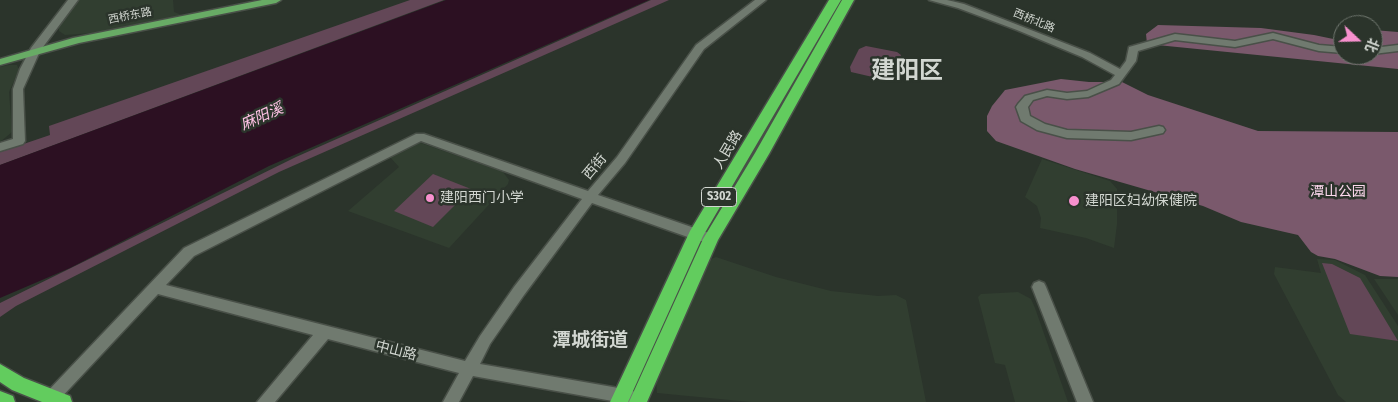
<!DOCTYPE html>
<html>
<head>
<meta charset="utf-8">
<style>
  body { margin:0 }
  #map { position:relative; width:1398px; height:402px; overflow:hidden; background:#2b342b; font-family:"Fira Sans Condensed","Noto Sans SC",sans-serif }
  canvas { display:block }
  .north { position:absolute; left:1333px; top:15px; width:50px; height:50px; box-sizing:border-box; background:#2b342b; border:1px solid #6e756d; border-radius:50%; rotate:111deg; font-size:14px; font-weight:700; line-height:20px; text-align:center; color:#d2d7d1 }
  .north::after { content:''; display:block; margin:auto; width:18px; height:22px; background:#f790ce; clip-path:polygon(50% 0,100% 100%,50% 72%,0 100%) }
</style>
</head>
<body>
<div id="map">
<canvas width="1398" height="402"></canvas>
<div class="north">北</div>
</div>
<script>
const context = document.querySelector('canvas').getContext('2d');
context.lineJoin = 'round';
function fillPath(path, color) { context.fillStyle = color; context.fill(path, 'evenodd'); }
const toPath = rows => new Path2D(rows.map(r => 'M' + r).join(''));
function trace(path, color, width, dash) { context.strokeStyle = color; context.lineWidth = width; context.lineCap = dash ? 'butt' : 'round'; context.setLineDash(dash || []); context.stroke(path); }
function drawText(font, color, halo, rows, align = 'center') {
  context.font = font + ' "Fira Sans Condensed","Noto Sans SC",sans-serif'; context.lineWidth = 5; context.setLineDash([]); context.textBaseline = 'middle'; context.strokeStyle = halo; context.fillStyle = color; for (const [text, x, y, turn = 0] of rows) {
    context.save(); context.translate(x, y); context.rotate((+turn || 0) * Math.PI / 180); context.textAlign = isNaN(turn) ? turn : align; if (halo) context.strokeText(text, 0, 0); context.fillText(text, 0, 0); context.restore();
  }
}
const built = toPath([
  [79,0,173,0,174,12,182,15,93,33,65,35,59,31,59,26],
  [9,65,17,65,19,70,9,92,12,132,0,142,0,67],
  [418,142,503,172,509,180,508,184,449,248,348,211,399,167,390,157],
  [1042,159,1110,181,1117,189,1117,224,1114,248,1086,238,1040,228,1041,218,1037,206,1025,197],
  [716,257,776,277,831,291,878,296,896,295,906,300,926,402,751,402,657,393,656,382,709,260],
  [1317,259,1335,260,1365,275,1398,326,1398,402,1346,402,1338,395,1274,274,1275,267,1321,273],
  [1374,279,1398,279,1398,315],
  [1018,292,1031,299,1035,308,1068,402,1015,402,1005,365,995,363,978,297,981,294]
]);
const green = toPath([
  [410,0,444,0,0,165,0,152,50,135,49,126],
  [651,0,669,0,279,172,16,306,0,317,0,303,296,157],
  [866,46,897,52,901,55,894,80,890,81,851,72,850,67,859,49],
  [433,174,471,189,433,227,394,211],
  [1322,263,1332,264,1360,278,1398,341,1350,334]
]);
const forest = toPath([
  [1158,25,1261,28,1314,35,1343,41,1343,55,1373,55,1373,30,1398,32,1398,69,1147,44,1146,34],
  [1061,79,1089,82,1122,82,1148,95,1258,131,1398,132,1398,277,1380,276,1335,259,1318,256,1311,252,1298,235,1241,222,1203,206,1075,169,996,141,987,131,987,116,992,106,1005,90]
]);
const water = toPath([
  [446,0,649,0,269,166,70,268,0,298,0,165]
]);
const minor = toPath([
  [68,0,78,0,40,51,23,89,25,141,23,144,0,151,0,143,13,139,13,89,20,69,31,48,68,0],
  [755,0,766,0,704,49,625,163,598,195,709,233,711,237,709,241,699,241,592,203,524,295,490,344,480,364,630,390,635,392,638,397,635,402,618,402,473,376,459,402,443,402,459,373,328,339,275,402,257,402,313,335,158,294,57,402,45,402,43,398,46,393,184,248,416,134,424,134,588,191,617,157,696,45,755,0],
  [421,141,582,199,514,287,480,336,465,361,166,285,194,256,421,141],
  [929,0,947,0,964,4,1090,53,1120,69,1126,61,1129,47,1175,34,1235,41,1273,33,1319,45,1343,47,1343,53,1319,51,1273,39,1235,47,1175,40,1138,51,1136,61,1119,84,1088,97,1067,99,1047,96,1033,100,1028,107,1030,116,1045,124,1067,130,1131,132,1159,126,1163,127,1165,130,1163,133,1131,140,1067,138,1037,130,1021,121,1016,107,1018,104,1025,96,1047,90,1067,93,1087,91,1111,80,1115,75,1082,57,1017,30,958,8,929,0],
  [1398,45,1398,51,1373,54,1373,48,1398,45],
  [1039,281,1044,283,1046,287,1093,402,1077,402,1032,287,1034,283,1039,281]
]);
const major = toPath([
  [262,0,281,0,276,3,79,43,0,65,0,59,73,38,262,0]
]);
const highway = toPath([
  [829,0,841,0,703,236,628,402,610,402,690,231,829,0],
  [842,0,854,0,769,154,718,240,647,402,629,402,703,239,755,153,842,0],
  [0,364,24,378,70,396,72,402,42,402,12,390,0,382,0,364],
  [0,391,13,396,15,402,0,402,0,391]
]);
const markers = [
  [430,198,5,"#f790ce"],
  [1074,201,6,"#f790ce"]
];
const farStreetnames = [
  ["西桥东路",130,16,-11],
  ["西桥北路",1034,21,22]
];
const shields = [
  [719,197,35]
];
const shieldNames = [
  ["S302",719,197]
];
const streetNames = [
  ["人民路",728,150,-59],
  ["西街",595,167,-50],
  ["中山路",396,351,14]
];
const parkNames = [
  ["潭山公园",1338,192]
];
const poiNames = [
  ["建阳西门小学",440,198],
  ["建阳区妇幼保健院",1085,201]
];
const waterNames = [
  ["麻阳溪",262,117,-24]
];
const districtNames = [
  ["潭城街道",590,341]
];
const townNames = [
  ["建阳区",907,71]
];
fillPath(built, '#313e30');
fillPath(green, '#634757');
fillPath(forest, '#7a596c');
fillPath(water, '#2c1022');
trace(minor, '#495048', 3);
trace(major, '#495048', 3);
trace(highway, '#495048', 3);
fillPath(minor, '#707a6f');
fillPath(major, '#68ab65');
fillPath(highway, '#62cc5e');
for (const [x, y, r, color] of markers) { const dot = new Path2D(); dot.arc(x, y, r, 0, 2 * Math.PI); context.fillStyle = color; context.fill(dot); trace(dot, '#2b342b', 2); }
drawText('11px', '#d2d7d1', '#2b342b', farStreetnames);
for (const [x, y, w] of shields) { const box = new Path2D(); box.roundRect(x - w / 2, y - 9.5, w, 19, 4); context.fillStyle = '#2b342b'; context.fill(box); trace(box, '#d2d7d1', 1); }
drawText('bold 12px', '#d2d7d1', null, shieldNames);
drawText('14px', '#d2d7d1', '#2b342b', streetNames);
drawText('14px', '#fcd7ec', '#2b342b', parkNames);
drawText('14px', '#d2d7d1', '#2b342b', poiNames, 'left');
drawText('italic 15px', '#ffc2e5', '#2b342b', waterNames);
drawText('bold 19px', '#d2d7d1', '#2b342b', districtNames);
drawText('bold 24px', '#d2d7d1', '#2b342b', townNames);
</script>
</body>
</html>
